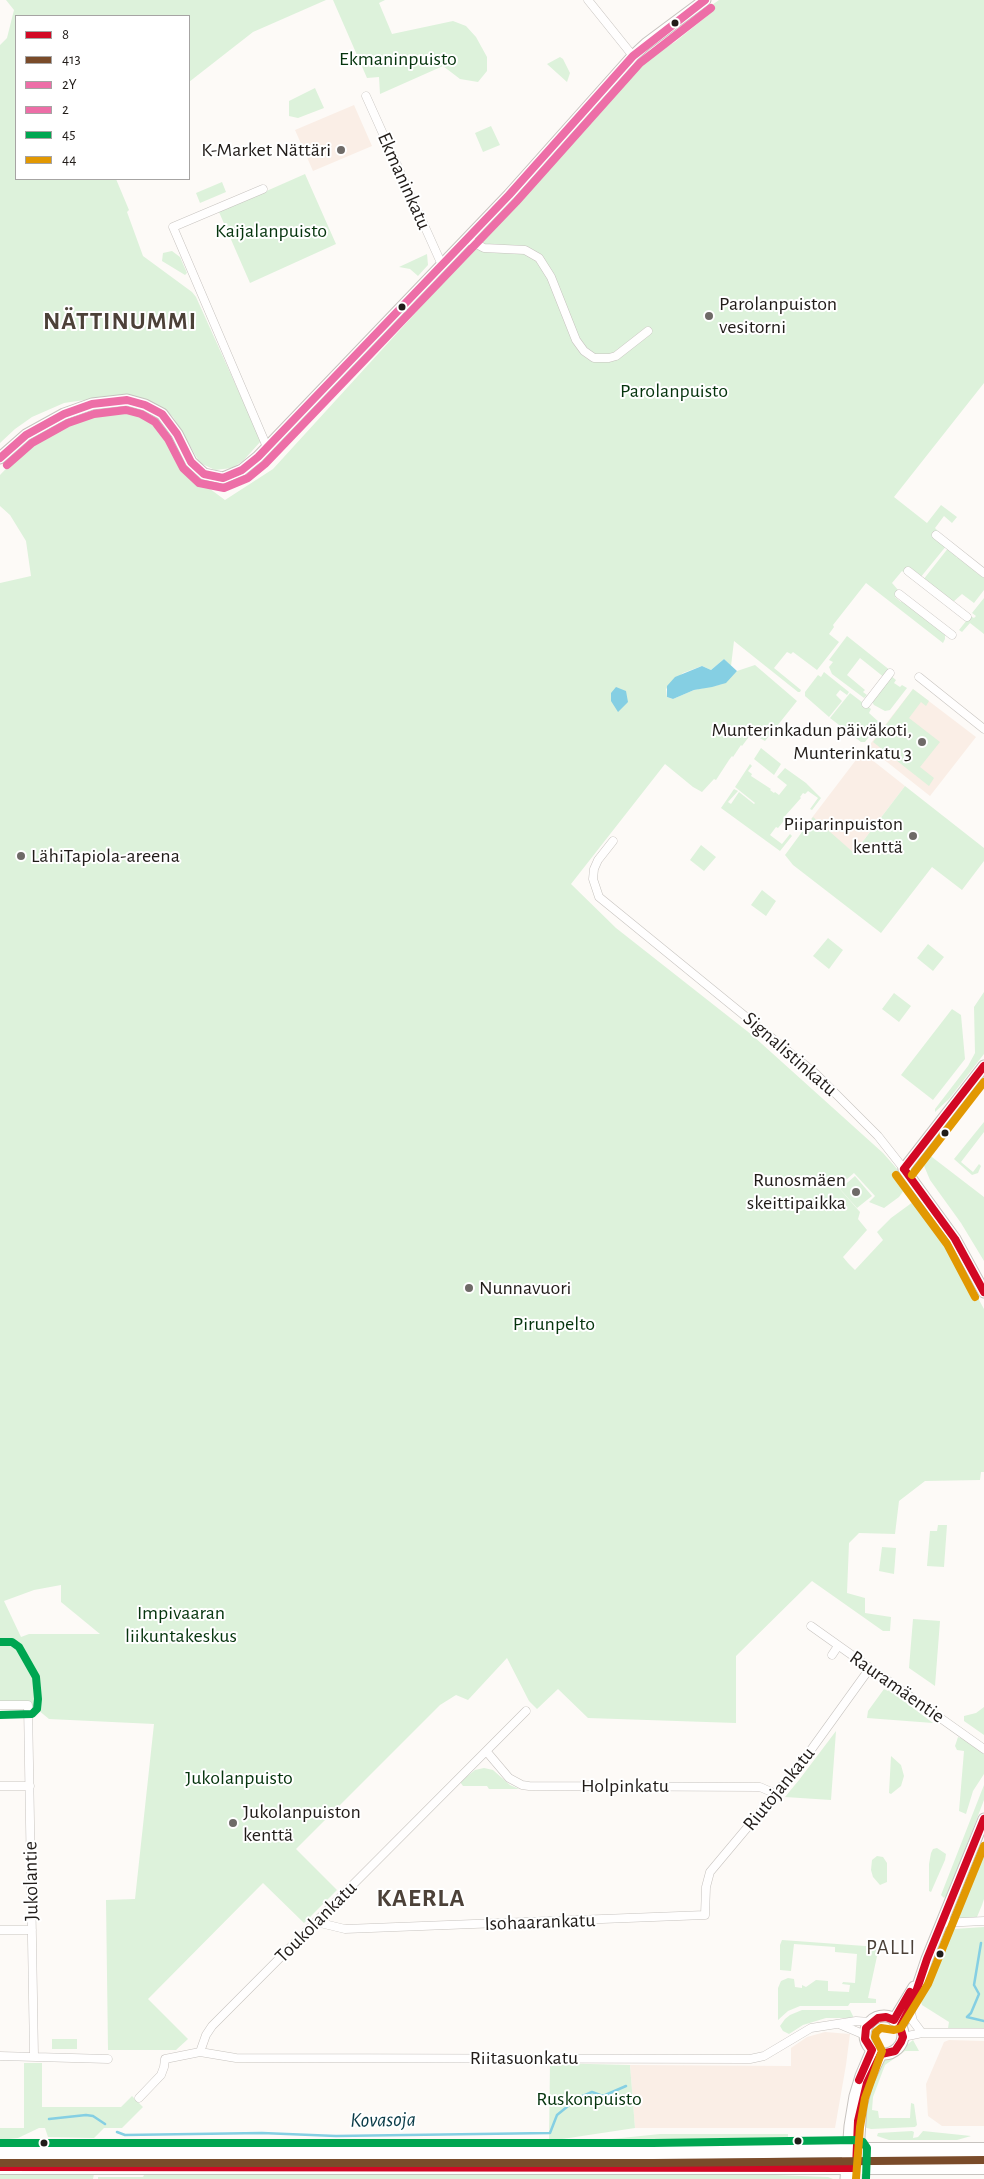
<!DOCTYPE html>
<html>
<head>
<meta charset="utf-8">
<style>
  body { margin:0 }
  #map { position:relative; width:984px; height:2179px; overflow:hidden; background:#fdfaf7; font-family:"Alegreya Sans",sans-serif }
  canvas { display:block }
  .legend { position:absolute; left:15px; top:15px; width:175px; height:165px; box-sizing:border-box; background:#fff; border:1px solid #a6a4a3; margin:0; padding:6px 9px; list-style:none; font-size:15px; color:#211c19 }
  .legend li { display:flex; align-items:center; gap:10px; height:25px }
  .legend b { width:25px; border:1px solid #a6a4a3 }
</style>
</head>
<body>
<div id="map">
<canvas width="984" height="2179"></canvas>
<ul class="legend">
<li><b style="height:6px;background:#d20824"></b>8</li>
<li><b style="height:6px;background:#7a4b2a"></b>413</li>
<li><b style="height:6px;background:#ed6ea7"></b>2Y</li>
<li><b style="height:6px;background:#ed6ea7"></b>2</li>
<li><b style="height:6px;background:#00a651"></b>45</li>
<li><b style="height:6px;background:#e29802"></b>44</li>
</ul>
</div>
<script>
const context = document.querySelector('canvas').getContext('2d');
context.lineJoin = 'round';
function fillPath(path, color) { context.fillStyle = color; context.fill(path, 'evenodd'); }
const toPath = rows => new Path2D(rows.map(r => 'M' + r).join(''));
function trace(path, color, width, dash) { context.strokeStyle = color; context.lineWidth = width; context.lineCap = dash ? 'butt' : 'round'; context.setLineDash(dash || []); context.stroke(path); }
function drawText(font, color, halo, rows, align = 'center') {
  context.font = font + ' "Alegreya Sans",sans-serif'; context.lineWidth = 4; context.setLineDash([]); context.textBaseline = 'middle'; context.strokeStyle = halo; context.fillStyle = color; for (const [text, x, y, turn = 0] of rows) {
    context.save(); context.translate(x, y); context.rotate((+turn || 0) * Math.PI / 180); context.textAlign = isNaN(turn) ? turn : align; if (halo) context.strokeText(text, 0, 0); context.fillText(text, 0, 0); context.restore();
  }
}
const built = toPath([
  [354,105,372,146,313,171,295,130],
  [913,689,976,737,930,796,868,747],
  [862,752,905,786,854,853,811,819],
  [825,2032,850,2034,846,2065,835,2128,635,2128,630,2065,791,2066,791,2048,807,2037],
  [949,2040,984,2041,984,2126,942,2126,928,2116,926,2084,944,2042]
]);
const green = toPath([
  [6,0,326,0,253,32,189,82,189,16,16,16,16,179,116,179,129,210,127,212,143,256,192,292,196,297,261,441,243,461,232,468,215,470,200,463,173,417,165,410,105,397,64,403,32,417,15,429,0,443,0,45,7,38,14,10],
  [333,0,385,0,379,3,392,34,453,21,466,26,476,37,487,57,487,71,478,82,460,79,443,66,380,94,379,77,367,78],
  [719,0,984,0,984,383,894,497,927,523,941,505,957,517,952,523,944,516,935,528,942,535,940,537,947,545,920,578,910,577,902,571,892,583,899,591,895,597,901,602,903,600,945,634,945,639,943,643,866,583,833,625,834,627,829,634,839,642,817,670,793,652,791,654,787,652,774,668,801,690,800,692,798,692,734,641,731,666,724,659,711,670,702,666,683,673,666,689,667,697,673,699,694,690,722,684,737,671,755,665,797,701,765,741,749,732,748,738,742,746,741,745,733,757,732,756,729,760,716,780,714,779,702,792,693,787,665,764,571,884,616,928,752,1035,883,1153,898,1170,906,1182,904,1190,899,1197,884,1208,869,1202,875,1196,854,1173,838,1187,860,1212,858,1219,867,1230,843,1257,848,1263,855,1270,883,1240,877,1232,891,1218,917,1199,945,1238,984,1309,984,1472,981,1472,980,1480,925,1481,899,1501,895,1534,859,1533,849,1543,847,1593,865,1598,865,1613,891,1617,890,1631,883,1631,812,1581,736,1656,736,1723,588,1718,558,1689,537,1709,529,1701,507,1658,468,1700,456,1695,440,1705,296,1849,337,1890,304,1923,263,1883,148,1999,188,2039,176,2050,108,2050,106,1900,135,1899,154,1724,49,1719,32,1705,0,1704,0,583,31,576,26,541,10,515,0,506,0,475,27,447,55,430,93,411,118,409,150,415,166,430,182,461,202,483,225,500,273,469,650,56,675,42,707,16,705,10],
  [61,1585,61,1602,100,1634,29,1634,21,1637,4,1601,34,1590],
  [560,57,563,59,570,73,567,82,547,64],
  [315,88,324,108,298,118,289,116,289,101],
  [491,126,500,145,483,152,475,133],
  [305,174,336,244,250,283,219,212],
  [222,182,226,192,200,203,196,193],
  [172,251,180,257,187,273,185,275,162,261,163,253],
  [427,254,428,265,418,276,410,269,399,267],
  [949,547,958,554,956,557,958,558,960,555,977,569,976,572,978,574,980,571,984,574,984,590,974,603,962,594,952,603,923,580],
  [984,598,984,634,970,623,962,632,959,630,970,616,974,618,976,616,972,613],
  [847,636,891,671,885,678,860,658,847,675,865,690,863,692,867,695,864,698,832,674,829,667,833,662,829,660],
  [824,672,849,692,847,695,840,690,836,695,842,701,829,717,805,696,805,692,818,675,821,677],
  [890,675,896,680,894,683,900,687,902,685,907,688,890,710,885,711,874,705,872,702],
  [913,689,929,701,926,706,921,702,909,718,940,742,920,767,934,778,929,786,873,742],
  [850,693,871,709,869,713,880,723,865,742,861,742,830,718],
  [761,748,781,764,774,775,754,759],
  [750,764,752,766,748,771,752,774,751,776,771,789,770,790,774,793,775,792,779,795,787,785,777,777,785,768,806,783,821,798,812,810,810,809,818,798,808,791,805,794,803,793,800,797,801,798,785,816,787,817,778,828,776,827,770,835,782,844,790,834,792,836,780,851,721,808,734,789,738,791,728,802,731,804,739,792,754,804,755,803,735,787],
  [905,786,984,848,984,861,962,890,932,867,881,933,793,865,785,855,813,817,854,853],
  [701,845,716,857,704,871,690,860],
  [762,890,776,901,766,916,751,905],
  [828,938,843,950,829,969,813,956],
  [928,944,944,957,933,971,917,958],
  [984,992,984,1054,949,1099,935,1112,935,1109,968,1066,975,1053,974,1007],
  [894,993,911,1006,899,1022,882,1009],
  [952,1009,961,1015,965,1059,933,1100,901,1075],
  [984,1074,984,1083,947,1131,945,1129,950,1119],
  [984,1122,984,1132,961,1162,973,1172,979,1164,981,1166,978,1173,972,1175,954,1159],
  [928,1154,984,1197,984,1261,961,1223,930,1180,922,1161],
  [855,1176,872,1196,857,1208,840,1189],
  [938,1525,947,1525,944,1567,927,1566,930,1531,937,1531],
  [882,1547,896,1548,894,1574,879,1571],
  [913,1619,940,1621,935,1686,909,1668],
  [884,1689,888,1691,889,1690,933,1723,867,1718,868,1711],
  [984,1707,984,1735,964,1721,964,1716,976,1713],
  [836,1731,831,1800,785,1797,799,1780],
  [958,1737,964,1739,984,1754,984,1774,973,1791,966,1814,959,1811,964,1751,957,1750,955,1746],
  [891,1756,901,1765,904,1776,901,1786,891,1794,889,1793],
  [484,1768,493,1770,510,1785,519,1789,489,1789,487,1786,463,1786,460,1782,475,1770],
  [984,1785,984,1800,948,1894,944,1898,941,1895],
  [984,1840,984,1899,982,1905,977,1917,959,1919,961,1909,958,1904,959,1897],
  [937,1848,946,1854,945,1860,931,1892,929,1891,929,1864,931,1853,933,1849],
  [877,1856,883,1857,887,1863,887,1882,880,1885,873,1877,871,1870,872,1860],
  [984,1927,984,2028,948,2028,949,2022,922,2005,921,2002,954,1929],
  [782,1940,879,1947,868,1998,876,1999,876,2003,850,2003,848,2006,800,2006,788,2011,778,2020,778,1988,781,1981,788,1978,794,1979,795,1987,802,1988,802,1985,806,1987,816,1980,828,1981,828,1991,849,1992,850,1985,842,1984,843,1982,855,1983,857,1954,835,1952,835,1947,794,1944,791,1971,780,1970,780,1945],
  [802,2010,850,2010,854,2018,826,2018,803,2025,789,2034,783,2031,780,2026,785,2019,790,2015],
  [52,2039,77,2039,77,2049,52,2049],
  [913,2040,919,2051,905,2051,885,2065,873,2097,872,2110,878,2111,879,2118,910,2118,911,2103,914,2104,917,2125,915,2127,871,2129,863,2127,866,2092,884,2060,897,2053],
  [24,2063,42,2063,42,2107,121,2107,132,2096,143,2107,122,2128,104,2128,94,2138,48,2137,45,2128,39,2128,18,2138,0,2140,0,2128,24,2128],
  [550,2063,630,2065,635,2128,549,2141],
  [912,2131,914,2132,913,2138,918,2137,923,2131,971,2136,957,2140,889,2140,877,2136,878,2133],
  [660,2134,788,2134,788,2140,708,2147,100,2147,99,2144,563,2144],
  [252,2172,723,2173,828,2177,833,2179,98,2179,98,2177,143,2177,144,2175],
  [0,2174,94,2174,93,2179,0,2179]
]);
const water = toPath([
  [724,659,737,671,726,683,712,687,694,690,673,699,667,697,667,686,675,677,702,666,711,670],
  [616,687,626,691,628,702,618,712,611,701,611,693]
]);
const stream = toPath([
  [981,1943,974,1985,979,1994,971,2013,967,2017,984,2021],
  [49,2119,86,2115,93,2116,105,2124],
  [117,2132,125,2135,262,2133,336,2136,550,2133,557,2115,578,2098,592,2092,603,2096,626,2086]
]);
const street = toPath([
  [588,0,633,56],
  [366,96,442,265],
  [263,189,173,227,267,447],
  [467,239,484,248,525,250,539,258,551,277,576,340,584,351,594,358,609,358,616,356,648,331],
  [936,535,984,573],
  [908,571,967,617],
  [899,594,952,635],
  [919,677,984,729],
  [866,704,890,673],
  [613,841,598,860,594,869,593,879,599,897,816,1074,878,1136,904,1169],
  [811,1626,984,1749],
  [832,1655,838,1646],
  [0,1705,28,1705,34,2056],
  [487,1752,509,1778,522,1785,529,1786,760,1787,776,1794],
  [0,1786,30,1786],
  [316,1922,345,1929,705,1915,706,1887,710,1872,803,1761,870,1668],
  [942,1923,984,1921],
  [0,1930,32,1930],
  [910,2009,913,2021,922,2033],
  [839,2024,865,2035],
  [903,2037,922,2033,984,2033],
  [200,2052,206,2035,212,2026,526,1711],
  [0,2056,108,2059],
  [139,2098,161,2075,164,2067,165,2059,200,2052,236,2058,750,2059,764,2056,811,2028,856,2021,871,2022]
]);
const secondary = toPath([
  [0,458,26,435,64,414,92,404,127,400,145,405,162,414,177,434,191,462,204,474,223,478,242,470,258,457,509,195,633,56,646,44,705,0],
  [984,1066,904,1169,955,1239,984,1292],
  '865 2035a19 19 0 1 1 38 0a19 19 0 1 1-38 0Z',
  [894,2020,914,1987],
  [900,2027,912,2004,927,1959,984,1819],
  [846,2179,850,2126,855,2096,861,2076,872,2050],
  [856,2179,861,2107,867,2083,881,2054]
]);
const highway = toPath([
  [0,2153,653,2153,829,2150,984,2150],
  [0,2167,984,2167]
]);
const bus1 = toPath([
  [904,1169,955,1239,984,1292],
  [904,1169,984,1066],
  [859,2080,872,2050,865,2039,866,2028,878,2018,886,2017,894,2020,910,1992],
  [0,2167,856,2168,858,2121,867,2083,881,2054,895,2051,901,2042,903,2037,900,2027,912,2004,927,1959,984,1819]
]);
const bus2 = toPath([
  [0,2163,653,2163,984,2160]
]);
const bus3 = toPath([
  [0,458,26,435,64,414,92,404,127,400,145,405,162,414,177,434,191,462,204,474,223,478,242,470,258,457,509,195,633,56,705,0]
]);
const bus4 = toPath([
  [7,465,32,443,68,423,94,414,126,410,141,414,155,422,168,439,183,468,199,483,224,488,248,478,265,464,516,202,640,63,711,8]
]);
const bus5 = toPath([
  [0,1642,12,1642,19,1647,36,1677,38,1699,37,1709,32,1714,0,1715],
  [0,2143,653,2143,858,2140,863,2142,867,2148,866,2179]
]);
const bus6 = toPath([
  [896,1175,947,1244,975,1297],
  [912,1175,984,1082],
  [856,2179,860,2127,865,2098,882,2051,875,2037,876,2032,881,2028,894,2030,901,2028,928,1984,984,1846]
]);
const markers = [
  [675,23,4.5,"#211c19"],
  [341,150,5,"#6e6a67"],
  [402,307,4.5,"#211c19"],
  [709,316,5,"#6e6a67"],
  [922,742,5,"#6e6a67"],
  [913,836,5,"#6e6a67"],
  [21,856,5,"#6e6a67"],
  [945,1133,4.5,"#211c19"],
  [856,1192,5,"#6e6a67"],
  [469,1288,5,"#6e6a67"],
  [233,1823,5,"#6e6a67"],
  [940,1954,4.5,"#211c19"],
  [798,2141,4.5,"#211c19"],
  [44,2143,4.5,"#211c19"]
];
const parkNames = [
  ["Ekmaninpuisto",398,59],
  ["Kaijalanpuisto",271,231],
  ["Parolanpuisto",674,391],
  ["Pirunpelto",554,1324],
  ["Impivaaran",181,1613],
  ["liikuntakeskus",181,1636],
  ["Jukolanpuisto",239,1778],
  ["Ruskonpuisto",589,2099]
];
const poiNames = [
  ["K-Market Nättäri",331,150],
  ["Parolanpuiston",719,304,"left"],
  ["vesitorni",719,327,"left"],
  ["Munterinkadun päiväkoti,",912,730],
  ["Munterinkatu 3",912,753],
  ["Piiparinpuiston",903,824],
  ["kenttä",903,847],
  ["LähiTapiola-areena",31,856,"left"],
  ["Runosmäen",846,1180],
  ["skeittipaikka",846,1203],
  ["Nunnavuori",479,1288,"left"],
  ["Jukolanpuiston",243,1812,"left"],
  ["kenttä",243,1835,"left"]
];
const streetNames = [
  ["Ekmaninkatu",404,181,66],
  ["Signalistinkatu",790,1054,41],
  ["Rauramäentie",897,1687,35],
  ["Holpinkatu",625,1786],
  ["Riutojankatu",779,1789,-51],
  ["Jukolantie",31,1881,-91],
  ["Toukolankatu",316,1922,-45],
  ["Isohaarankatu",540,1922,-2],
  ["Riitasuonkatu",524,2058]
];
const neighbourhoodNames = [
  ["PALLI",891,1948]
];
const waterNames = [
  ["Kovasoja",383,2120,-1]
];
const districtNames = [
  ["NÄTTINUMMI",120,321],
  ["KAERLA",421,1898]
];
fillPath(built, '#faeee6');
fillPath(green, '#ddf2db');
fillPath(water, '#85cfe3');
trace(stream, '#85cfe3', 2.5);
trace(street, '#c7c3bf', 9);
trace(secondary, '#c7c3bf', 13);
trace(highway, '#c7c3bf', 16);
trace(street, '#fffefe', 8);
trace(secondary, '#fffefe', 11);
trace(highway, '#fffefe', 14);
trace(bus1, '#d20824', 8);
trace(bus2, '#7a4b2a', 8);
trace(bus3, '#ed6ea7', 8);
trace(bus4, '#ed6ea7', 8);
trace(bus5, '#00a651', 8);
trace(bus6, '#e29802', 8);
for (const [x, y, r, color] of markers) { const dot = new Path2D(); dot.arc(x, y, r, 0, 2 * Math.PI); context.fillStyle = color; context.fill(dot); trace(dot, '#fff', 2); }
drawText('20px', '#05340d', '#fff', parkNames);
drawText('20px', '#211c19', '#fff', poiNames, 'right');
drawText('20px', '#211c19', '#fff', streetNames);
context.letterSpacing = '1px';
drawText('21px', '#4c4138', '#fff', neighbourhoodNames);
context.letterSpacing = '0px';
drawText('italic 21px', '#093b48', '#fff', waterNames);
context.letterSpacing = '1px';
drawText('bold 25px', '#4c4138', '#fff', districtNames);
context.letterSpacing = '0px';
</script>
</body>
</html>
